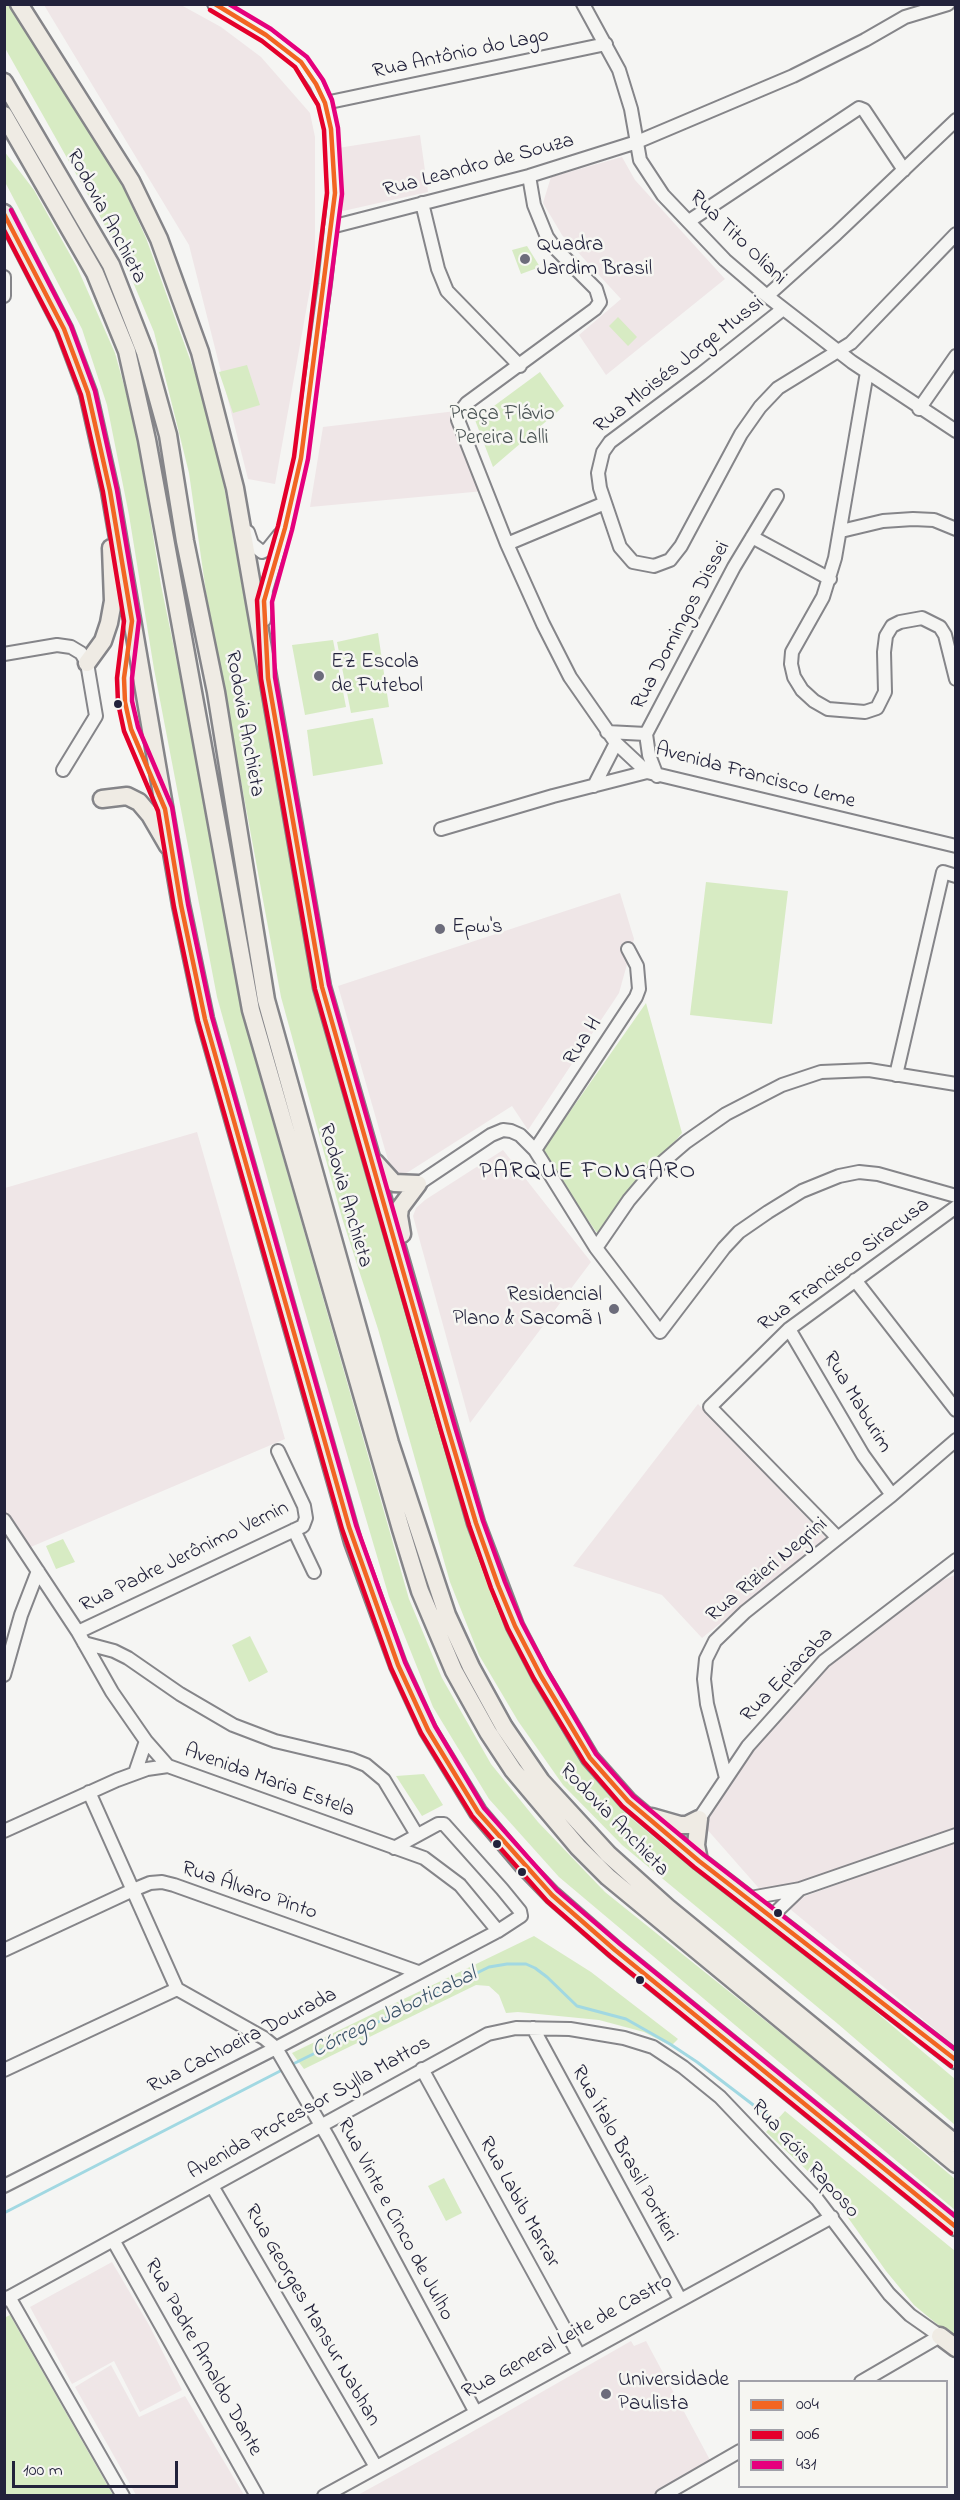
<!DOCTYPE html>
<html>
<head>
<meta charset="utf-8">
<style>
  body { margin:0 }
  #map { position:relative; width:960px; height:2500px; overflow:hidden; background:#f5f5f3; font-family:"Indie Flower",sans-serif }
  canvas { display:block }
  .frame { position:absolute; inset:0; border:6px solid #22223b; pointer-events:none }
  .legend { position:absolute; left:738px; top:2380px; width:210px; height:108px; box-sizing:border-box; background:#f6f6f2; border:2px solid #a1a1a9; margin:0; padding:8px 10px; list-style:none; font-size:18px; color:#22223b }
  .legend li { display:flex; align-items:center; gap:12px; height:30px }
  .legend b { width:30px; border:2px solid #a1a1a9 }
  .scale { position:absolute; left:12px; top:2461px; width:166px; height:27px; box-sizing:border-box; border:3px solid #22223b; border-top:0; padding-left:8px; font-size:18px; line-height:21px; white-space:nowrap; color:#22223b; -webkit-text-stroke:4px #f6f6f2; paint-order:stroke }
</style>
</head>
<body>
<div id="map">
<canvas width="960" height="2500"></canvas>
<div class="frame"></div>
<ul class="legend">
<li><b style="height:8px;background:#f26522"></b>004</li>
<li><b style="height:8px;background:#e4002b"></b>006</li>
<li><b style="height:8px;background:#e5007d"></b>431</li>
</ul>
<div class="scale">100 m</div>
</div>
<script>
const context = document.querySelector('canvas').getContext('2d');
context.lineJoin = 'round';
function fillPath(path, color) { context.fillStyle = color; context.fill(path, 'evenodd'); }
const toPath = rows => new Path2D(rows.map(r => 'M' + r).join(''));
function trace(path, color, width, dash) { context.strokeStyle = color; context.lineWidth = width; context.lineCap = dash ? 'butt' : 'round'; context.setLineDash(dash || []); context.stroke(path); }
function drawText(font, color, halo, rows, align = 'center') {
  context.font = font + ' "Indie Flower",sans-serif'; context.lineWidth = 5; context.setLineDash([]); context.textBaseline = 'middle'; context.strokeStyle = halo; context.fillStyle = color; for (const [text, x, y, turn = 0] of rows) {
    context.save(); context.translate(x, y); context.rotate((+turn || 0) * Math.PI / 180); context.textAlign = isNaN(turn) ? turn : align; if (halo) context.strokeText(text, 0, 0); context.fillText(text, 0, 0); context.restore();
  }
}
const built = toPath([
  [44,5,181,5,221,27,261,57,310,113,315,137,315,261,275,484,248,479,189,245],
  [420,135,428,192,343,211,338,148],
  [622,157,635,180,725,279,606,375,579,335,621,299,562,235,543,203,551,177],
  [456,411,456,434,484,491,310,507,323,427],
  [620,893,634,939,619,993,528,1130,512,1106,394,1181,338,986],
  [197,1132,285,1439,26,1549,5,1515,5,1188],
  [503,1150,591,1262,470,1423,413,1216,416,1208,425,1200],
  [698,1404,826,1538,702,1638,662,1595,573,1566],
  [955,1575,955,1829,764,1894,705,1827,707,1809,821,1668,931,1585],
  [955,1841,955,2046,784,1904],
  [112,2262,149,2325,182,2390,140,2412,114,2361,72,2384,30,2307],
  [631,2341,634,2346,646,2341,710,2460,656,2495,356,2496,456,2441],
  [111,2365,139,2417,185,2396,244,2495,136,2495,75,2387]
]);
const green = toPath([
  [4,5,14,5,123,187,146,238,200,387,212,427,223,481,298,898,334,1060,502,1616,560,1729,590,1774,625,1813,668,1849,863,2001,955,2079,955,2125,838,2024,622,1845,563,1785,518,1721,479,1655,450,1582,378,1329,342,1218,281,997,206,592,189,473,154,332,130,275,102,220,5,48],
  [4,151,34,190,77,267,115,353,136,429,161,585,197,760,233,968,251,1046,409,1599,442,1678,491,1764,538,1822,605,1892,818,2063,955,2179,955,2210,559,1877,489,1799,433,1707,389,1597,299,1291,217,997,154,669,129,515,107,405,82,329,5,182],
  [527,246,540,267,521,274,512,250],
  [618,317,637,337,628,346,609,326],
  [247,365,260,405,233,413,219,372],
  [540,372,564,406,493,467,475,420],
  [378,633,389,707,351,713,337,642],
  [333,640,346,707,305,715,292,645],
  [373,718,383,764,313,776,307,730],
  [706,882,788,891,772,1024,690,1015],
  [646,1003,682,1133,597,1233,541,1153],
  [63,1539,75,1562,56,1569,46,1546],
  [250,1636,268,1672,249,1682,232,1645],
  [424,1774,443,1805,422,1816,396,1776],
  [534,1936,591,1972,678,2039,671,2046,644,2032,599,2020,518,2012,506,2013,499,1995,489,1986,476,1985,304,2069,292,2053],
  [785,2111,955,2251,955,2339,914,2305,886,2271,829,2191,766,2132],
  [444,2178,462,2213,446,2221,428,2186],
  [10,2315,113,2495,5,2495,4,2318]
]);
const stream = toPath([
  [291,2065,489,1967,507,1964,526,1964,535,1968,547,1977,577,2006,626,2019,670,2044,697,2062,773,2120],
  [4,2213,286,2068]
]);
const minor = toPath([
  [214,4,266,35,301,62,316,84,325,103,331,129,335,193,325,284,301,458,285,528,266,590,264,620],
  [583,4,619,70,631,109,640,160,663,195,725,260,767,296,852,362,956,431],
  [325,103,606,44],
  [529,176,534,205,547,237,555,248,596,289,600,302,595,309,467,403,460,412,458,420,507,544,543,624,570,677,616,743,647,772,956,846],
  [422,203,438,269,447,291,520,366],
  [689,221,859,108,864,110,904,170],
  [331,227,529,176,637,142,793,76,865,40,905,17,948,4],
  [4,277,4,296],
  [767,296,836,234,956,120],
  [783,309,701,374,610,442,603,452,598,473,600,488,620,547,633,562,654,566,670,560,681,546,741,434,760,407,778,388,851,343,956,234],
  [867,372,835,558,823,597,792,652,791,664,794,677,802,690,814,701,828,709,865,712,877,708,885,692,884,652,886,636,892,626,900,622,922,618,940,627,945,635,956,679],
  [919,409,956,356],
  [841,531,883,521,913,519,934,520,956,529],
  [248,532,252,544,262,552,268,549,280,534],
  [752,537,830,579],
  [507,544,605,503],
  [4,654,57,645,71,647,81,653,87,663,96,716,63,770],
  [607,732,646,734],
  [657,776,649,755,646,734,734,567,777,496],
  [594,786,616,743],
  [441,829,553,796,647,772],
  [896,1075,943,872,956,876],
  [535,1150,636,997,639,989,637,966,628,949],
  [418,1184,491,1135,503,1130,511,1131,520,1135,535,1150,596,1248,660,1332,724,1248,739,1232,768,1212,802,1191,839,1176,859,1172,878,1174,956,1196],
  [596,1248,629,1200,657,1167,686,1142,726,1114,782,1085,821,1072,869,1070,956,1084],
  [855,1280,956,1410],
  [789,1329,863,1455,892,1495],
  [4,1520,78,1632,112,1692,146,1741,168,1766],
  [294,1530,314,1572],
  [838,1538,710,1407,789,1329,956,1207],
  [78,1632,303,1526,306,1518,304,1506,278,1451],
  [84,1643,114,1651,128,1658,180,1694,233,1725,275,1741,351,1759,366,1765,384,1780,417,1835],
  [4,1675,21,1615,38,1571],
  [135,1773,146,1741],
  [726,1778,707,1704,704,1679,706,1659,715,1641,745,1612,892,1495,956,1440],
  [89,1792,177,1989,264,2038,276,2048,329,2139,475,2411],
  [699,1819,748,1746,824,1661,956,1560],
  [4,1831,117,1780,147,1769,168,1766,424,1858,460,1885,498,1931],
  [750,1898,800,1889,956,1835],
  [772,1916,799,1890],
  [4,1950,133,1890,150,1883,162,1882,174,1885,418,1972],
  [533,2028,680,2299],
  [422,2069,579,2355],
  [4,2070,177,1989],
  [4,2186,276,2048,498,1931,521,1916,520,1911,502,1889,444,1824,438,1824,394,1848],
  [212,2186,376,2467],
  [113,2240,257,2496],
  [9,2297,123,2496],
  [4,2300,488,2034,516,2028,570,2029,624,2038,653,2047,683,2067,720,2097,817,2199,889,2294,910,2315,940,2336,861,2382],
  [324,2496,832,2217],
  [662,2496,740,2451]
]);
const highway = toPath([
  [19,4,131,181,159,239,200,352,235,488,322,987,476,1523,515,1626,541,1676,590,1758,628,1801,699,1861,956,2060],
  [4,82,111,265,145,352,168,435,185,541,216,692,266,1000,390,1443,447,1615,471,1667,504,1727,541,1781,608,1854,667,1907,956,2144],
  [4,115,95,273,127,351,147,440,251,1010,401,1529,420,1591,454,1671,488,1732,513,1770,578,1847,608,1877,956,2164],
  [4,213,64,329,88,393,110,491,181,905,205,1019,353,1542,398,1665,428,1730,478,1812,523,1865,552,1895,615,1950,956,2227],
  [87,663,103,641,109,623,113,601,111,548],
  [102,799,127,796,139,802,150,815,168,846],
  [375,1162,394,1183,418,1184],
  [402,1234,399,1216,400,1208,418,1184],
  [652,1817,680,1825,687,1825,699,1819],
  [699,1819,696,1845,699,1861],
  [940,2336,956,2348]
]);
const bus1 = toPath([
  [215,4,266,35,301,62,316,84,325,103,331,129,335,193,301,458,285,528,264,601,268,678,322,987,448,1429,476,1523,498,1585,515,1626,541,1676,590,1758,628,1801,699,1861,956,2060],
  [4,214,64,329,88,393,110,491,132,621,124,678,125,702,131,729,165,809,181,905,205,1019,349,1527,398,1665,428,1730,478,1812,552,1895,615,1950,956,2227]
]);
const bus2 = toPath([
  [210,10,262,41,295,67,318,105,324,130,327,193,294,457,278,526,257,600,261,679,315,989,441,1431,469,1525,491,1588,508,1629,534,1679,584,1762,622,1806,694,1867,951,2066],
  [4,230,57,332,81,395,103,492,124,621,117,678,118,703,124,731,158,811,174,907,198,1021,342,1529,391,1668,421,1733,472,1816,547,1901,610,1956,951,2233]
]);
const bus3 = toPath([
  [229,4,271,29,307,57,323,80,332,100,338,128,342,194,308,459,292,530,272,602,275,677,329,985,455,1427,483,1521,505,1582,522,1623,548,1672,596,1754,633,1796,704,1855,956,2050],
  [11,210,71,326,95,391,117,490,139,620,132,678,132,701,138,727,172,807,188,904,212,1017,356,1525,405,1662,435,1726,484,1808,557,1890,620,1944,956,2217]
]);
const markers = [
  [525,259,6,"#6c6c7b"],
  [319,676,6,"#6c6c7b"],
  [118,704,5,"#22223b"],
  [440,929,6,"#6c6c7b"],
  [614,1309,6,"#6c6c7b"],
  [497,1844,5,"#22223b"],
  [522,1872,5,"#22223b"],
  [778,1913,5,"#22223b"],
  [640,1980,5,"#22223b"],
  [606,2394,6,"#6c6c7b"]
];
const streetNames = [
  ["Rua Antônio do Lago",461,55,-12],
  ["Rua Leandro de Souza",479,167,-15],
  ["Rodovia Anchieta",105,217,62],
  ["Rua Tito Oliani",737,239,44],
  ["Rua Mloisés Jorge Mussi",680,366,-38],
  ["Rua Domingos Dissei",682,626,-62],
  ["Rodovia Anchieta",243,724,80],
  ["Avenida Francisco Leme",755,777,15],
  ["Rua H",584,1042,-57],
  ["Rodovia Anchieta",344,1196,74],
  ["Rua Francisco Siracusa",845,1266,-37],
  ["Rua Maburim",856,1403,59],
  ["Rua Padre Jerônimo Vernin",185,1558,-26],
  ["Rua Rizieri Negrini",768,1571,-40],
  ["Rua Epiacaba",788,1676,-46],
  ["Avenida Maria Estela",269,1782,20],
  ["Rodovia Anchieta",613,1821,46],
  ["Rua Álvaro Pinto",249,1892,19],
  ["Rua Cachoeira Dourada",243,2042,-27],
  ["Avenida Professor Sylla Mattos",310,2109,-29],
  ["Rua Ítalo Brasil Portieri",623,2154,61],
  ["Rua Góis Raposo",804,2160,48],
  ["Rua Labib Marrar",518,2203,61],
  ["Rua Vinte e Cinco de Julho",394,2220,62],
  ["Rua Georges Mansur Nabhan",311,2316,60],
  ["Rua General Leite de Castro",568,2338,-29],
  ["Rua Padre Arnaldo Dante",202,2358,61]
];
const poiNames = [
  ["Quadra",537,247],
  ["Jardim Brasil",537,271],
  ["EZ Escola",331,664],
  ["de Futebol",331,688],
  ["Epw's",452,929],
  ["Residencial",602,1297,"right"],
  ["Plano & Sacomã I",602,1321,"right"],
  ["Universidade",618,2382],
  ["Paulista",618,2406]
];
const parkNames = [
  ["Praça Flávio",502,416],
  ["Pereira Lalli",502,440]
];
const waterNames = [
  ["Córrego Jaboticabal",395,2014,-26]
];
const quarterNames = [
  ["PARQUE FONGARO",588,1173]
];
fillPath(built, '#efe6e7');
fillPath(green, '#d7ebc3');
trace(stream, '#a1d8e2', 3);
trace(minor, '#858589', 16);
trace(highway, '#858589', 21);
trace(minor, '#f5f5f3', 12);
trace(highway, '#efebe4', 16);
trace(bus1, '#f26522', 4.5);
trace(bus2, '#e4002b', 4.5);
trace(bus3, '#e5007d', 4.5);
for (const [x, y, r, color] of markers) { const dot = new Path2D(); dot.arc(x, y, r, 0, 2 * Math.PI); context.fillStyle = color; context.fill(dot); trace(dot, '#f6f6f2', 2); }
drawText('21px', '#22223b', '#f6f6f2', streetNames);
drawText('21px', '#22223b', '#f6f6f2', poiNames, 'left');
drawText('21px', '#495253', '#f6f6f2', parkNames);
drawText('italic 22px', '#3d556b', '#f6f6f2', waterNames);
context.letterSpacing = '1.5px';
drawText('24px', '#22223b', '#f6f6f2', quarterNames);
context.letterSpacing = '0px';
</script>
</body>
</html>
